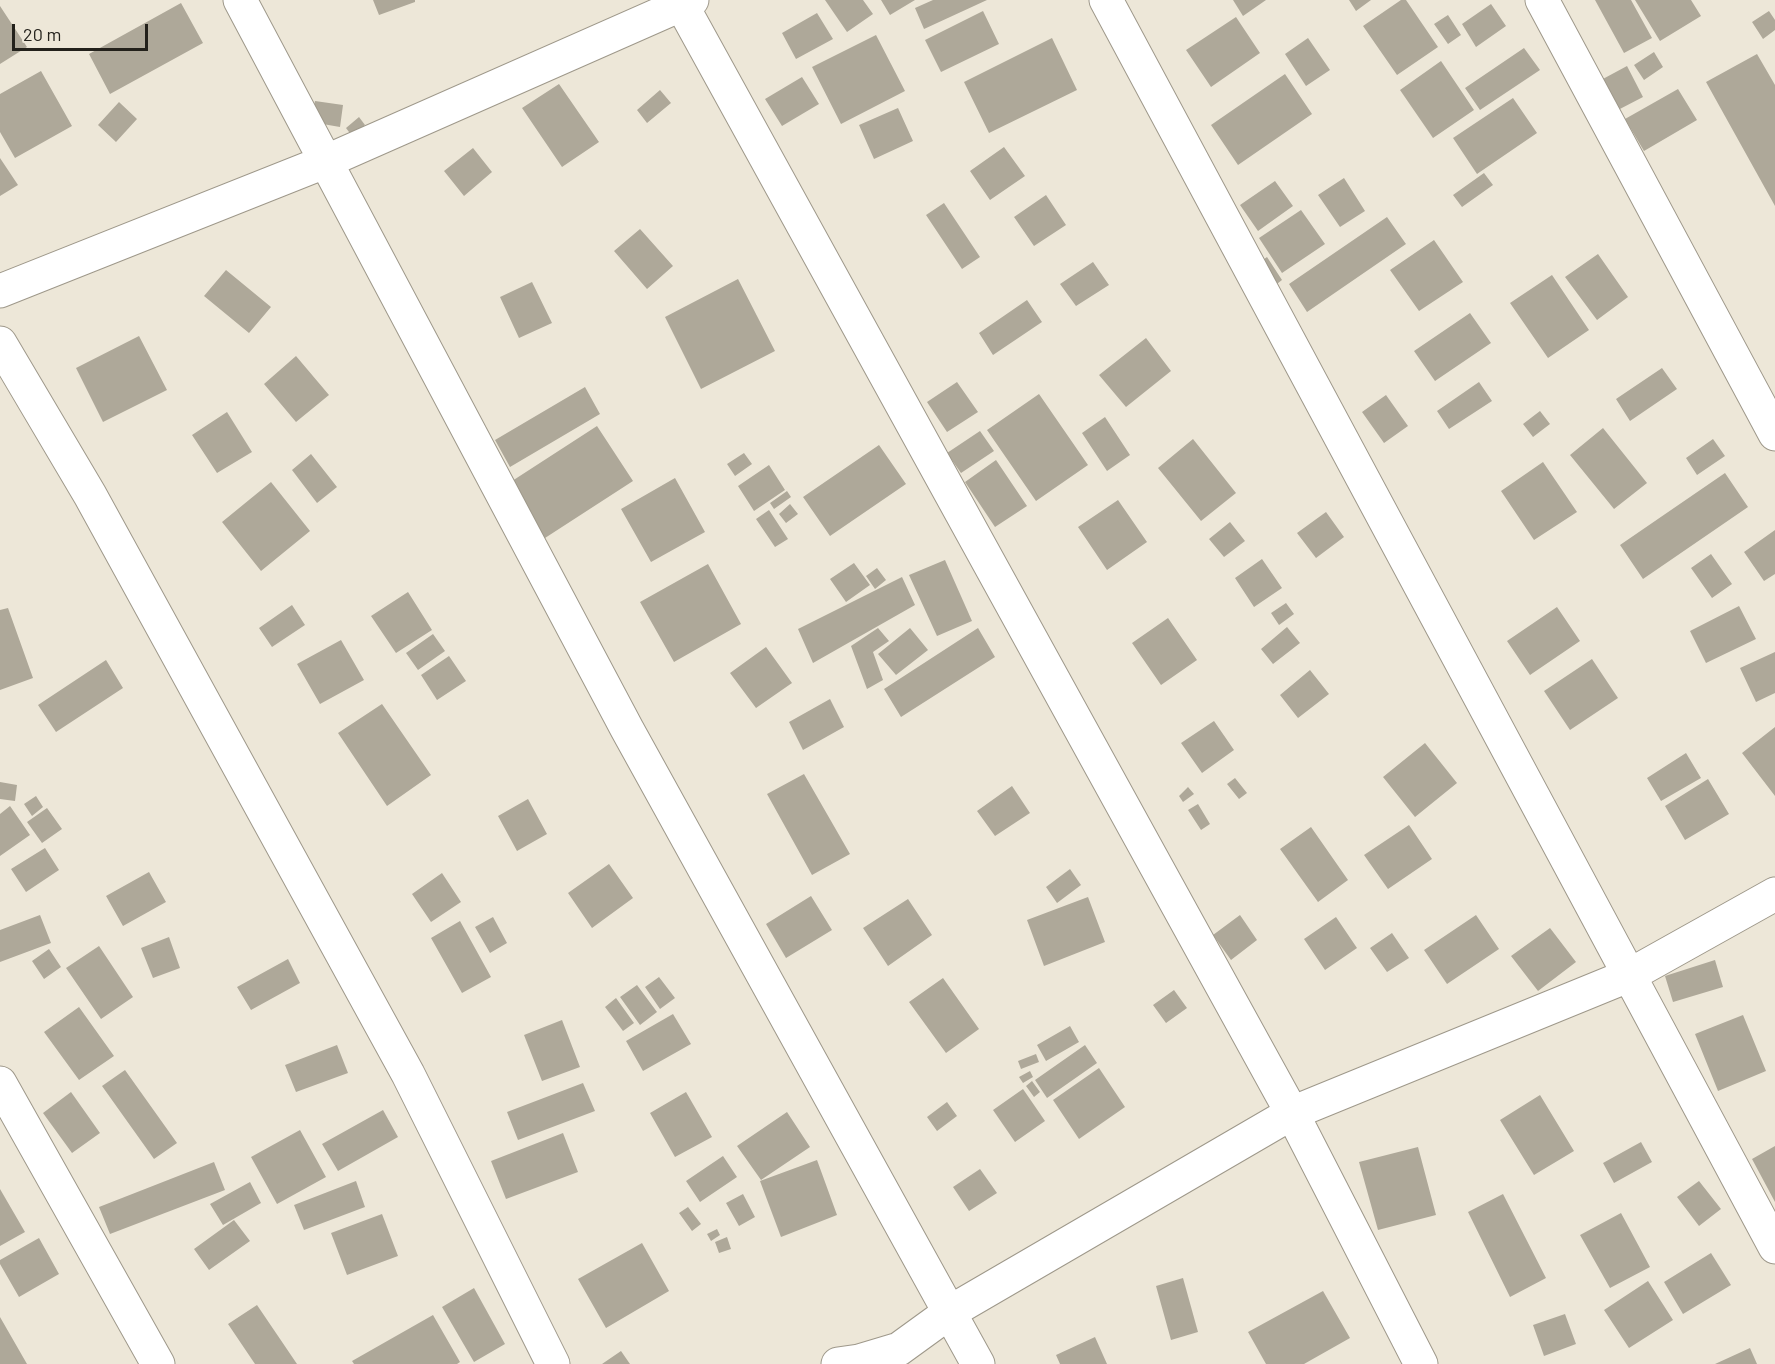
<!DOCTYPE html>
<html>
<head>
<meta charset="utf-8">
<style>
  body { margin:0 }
  #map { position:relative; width:1775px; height:1364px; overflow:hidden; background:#ede7d8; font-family:Barlow,sans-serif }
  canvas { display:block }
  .scale { position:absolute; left:12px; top:24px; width:136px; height:27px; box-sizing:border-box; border:3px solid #23211b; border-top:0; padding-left:8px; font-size:18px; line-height:21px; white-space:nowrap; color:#23211b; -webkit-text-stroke:4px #ede7d8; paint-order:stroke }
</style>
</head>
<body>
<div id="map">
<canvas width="1775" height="1364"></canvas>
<div class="scale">20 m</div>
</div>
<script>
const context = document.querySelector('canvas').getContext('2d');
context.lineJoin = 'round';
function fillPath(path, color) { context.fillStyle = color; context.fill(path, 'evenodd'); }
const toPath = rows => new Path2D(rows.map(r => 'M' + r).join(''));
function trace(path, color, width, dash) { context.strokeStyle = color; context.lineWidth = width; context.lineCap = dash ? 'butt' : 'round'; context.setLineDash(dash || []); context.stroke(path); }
const building = toPath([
  [373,0,415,0,415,2,379,15],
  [825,0,863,0,873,14,847,32],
  [881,0,915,0,890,15],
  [933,0,987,0,924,29,915,8],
  [1233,0,1266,0,1243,16],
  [1349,0,1371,0,1356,11],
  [1401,0,1406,0,1438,47,1397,75,1363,26],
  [1595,0,1631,0,1652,38,1624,53],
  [1635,0,1691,0,1701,16,1660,41],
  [181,3,203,43,110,94,89,54],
  [1491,4,1506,26,1476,47,1462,24],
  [0,6,27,47,0,64],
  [983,11,999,44,941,72,925,40],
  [1769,11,1775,20,1775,30,1763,39,1752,22],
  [817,13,833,39,796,59,782,33],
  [1448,15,1461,35,1448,44,1434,24],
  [1236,17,1260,53,1211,87,1186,50],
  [876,35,905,91,841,124,812,67],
  [1052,38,1077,90,989,133,964,82],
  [1308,38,1330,70,1306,86,1285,54],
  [1524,48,1540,70,1480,110,1465,88],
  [1654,52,1663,67,1644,80,1634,65],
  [1757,54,1775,85,1775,206,1706,82],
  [1441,61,1474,110,1433,138,1400,90],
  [1627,66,1643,97,1616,111,1601,80],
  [41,71,72,126,15,158,0,132,0,94],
  [1285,74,1312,114,1238,165,1211,125],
  [802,77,819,104,782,126,765,99],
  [559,84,599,142,562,167,522,108],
  [1678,89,1697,120,1644,151,1625,119],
  [660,90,671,103,647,123,637,110],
  [1513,98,1537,133,1477,174,1453,138],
  [315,101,343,105,340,127,311,122],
  [119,102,137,119,116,142,98,125],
  [898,108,913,141,874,159,859,125],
  [359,117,365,125,352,136,346,128],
  [1004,147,1025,176,990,200,970,171],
  [473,148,492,172,464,196,444,171],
  [0,158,18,185,0,196],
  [1484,173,1493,185,1462,207,1453,195],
  [1344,178,1365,211,1340,227,1318,195],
  [1275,181,1293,206,1258,231,1240,205],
  [1046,195,1066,225,1034,246,1014,217],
  [944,203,980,257,962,269,926,215],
  [1301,210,1325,244,1282,273,1259,238],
  [1387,217,1406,244,1307,312,1289,284],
  [640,229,673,266,647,289,614,251],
  [1434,240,1463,282,1419,311,1390,270],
  [1598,254,1628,297,1597,320,1565,277],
  [1267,257,1282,280,1273,287,1257,264],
  [1093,262,1109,285,1076,306,1060,284],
  [226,270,271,307,249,333,204,296],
  [1552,275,1589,330,1548,358,1510,303],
  [738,279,775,351,701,389,665,317],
  [532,282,552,323,519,338,500,297],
  [1027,300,1042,322,993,355,979,333],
  [1470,313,1491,343,1435,381,1414,351],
  [139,336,167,390,103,422,76,368],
  [1146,338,1171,371,1126,407,1099,375],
  [296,356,329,395,296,422,264,384],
  [1662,368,1677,389,1630,421,1616,399],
  [957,382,978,412,947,432,927,402],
  [1479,382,1492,401,1449,429,1437,411],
  [585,387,600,414,510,467,495,440],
  [1039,394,1088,465,1036,501,987,430],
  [1386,395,1408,426,1384,443,1362,412],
  [1540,411,1550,424,1533,437,1523,424],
  [227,412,252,452,217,473,192,435],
  [1105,417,1130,455,1107,471,1082,433],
  [597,426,633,481,545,538,509,483],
  [1603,428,1647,483,1614,509,1570,455],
  [980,431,994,451,961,473,947,453],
  [1193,439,1236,493,1201,521,1158,468],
  [1713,439,1725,456,1697,475,1686,458],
  [879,445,906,484,830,536,803,497],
  [744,453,752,464,735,476,727,464],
  [311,454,337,487,317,503,292,470],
  [996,460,1027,506,995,527,965,482],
  [1543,462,1577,512,1534,540,1501,491],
  [769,465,785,490,754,511,738,486],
  [1725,473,1748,507,1643,579,1620,545],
  [675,478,705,532,651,562,621,509],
  [271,482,310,531,261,571,222,522],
  [787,491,791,497,774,509,770,503],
  [1118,500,1147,542,1107,570,1078,527],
  [790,504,798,514,786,523,779,514],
  [769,510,788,539,775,547,756,519],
  [1326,512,1344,537,1316,558,1297,533],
  [1230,522,1245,541,1224,557,1209,539],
  [1775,530,1775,574,1764,581,1744,552],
  [1711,554,1732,584,1712,598,1691,568],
  [1262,559,1282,588,1254,607,1235,578],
  [945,560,972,621,937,636,909,575],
  [854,563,870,585,846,602,830,579],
  [708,564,741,624,674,662,640,602],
  [877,568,886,580,875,589,866,576],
  [902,577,915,605,813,663,798,629],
  [408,592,432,630,396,653,371,616],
  [1286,603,1294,614,1279,625,1271,613],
  [292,605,305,625,272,647,259,628],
  [1739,606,1756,639,1706,663,1690,631],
  [1557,607,1580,641,1530,675,1507,641],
  [8,608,33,678,0,690,0,610],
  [1168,618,1197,660,1161,685,1132,643],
  [1287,627,1300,643,1273,664,1261,649],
  [878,628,889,641,873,652,883,680,867,689,851,646],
  [910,628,928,650,896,675,878,654],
  [978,628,995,657,901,717,884,689],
  [433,634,445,651,418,670,406,653],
  [341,640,364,680,320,704,297,664],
  [766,647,792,683,756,708,730,673],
  [1775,652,1775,693,1756,702,1740,668],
  [449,656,466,681,437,700,421,675],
  [1592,659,1618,698,1570,730,1544,691],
  [106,660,123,688,56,732,38,705],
  [1310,670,1329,694,1298,718,1280,695],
  [830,699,844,727,803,750,789,722],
  [382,704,431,775,387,806,338,733],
  [1214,721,1234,750,1202,773,1181,743],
  [1775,727,1775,796,1742,753],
  [1425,743,1457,783,1415,817,1383,777],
  [1686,753,1701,778,1661,801,1647,778],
  [804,774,850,854,812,875,767,794],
  [1235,778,1247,793,1239,799,1227,784],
  [1708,779,1729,814,1685,840,1665,806],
  [0,782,17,785,15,801,0,799],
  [1012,786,1030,813,995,836,977,811],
  [1188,787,1194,794,1183,802,1179,796],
  [36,796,43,807,32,816,24,804],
  [528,799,547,834,517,851,498,816],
  [1198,804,1210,824,1201,830,1188,810],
  [10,806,30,835,0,856,0,814],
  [47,808,62,829,42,843,27,822],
  [1409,825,1432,859,1388,889,1364,855],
  [1311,827,1348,880,1318,902,1280,849],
  [45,848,59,870,26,892,11,869],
  [609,864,633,898,592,928,568,893],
  [1070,869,1081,885,1057,903,1046,887],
  [149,872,166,902,123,926,106,896],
  [442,873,461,902,431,922,412,894],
  [811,896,832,930,786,958,766,924],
  [1088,897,1105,942,1044,966,1027,920],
  [908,899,932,935,888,966,863,928],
  [40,915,51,943,0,962,0,930],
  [1240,915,1257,940,1231,960,1213,935],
  [1476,915,1499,949,1447,984,1424,950],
  [493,917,507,943,490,953,475,927],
  [1336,917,1357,948,1325,970,1304,939],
  [460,921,491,977,462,993,431,938],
  [1550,928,1576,962,1538,991,1511,956],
  [1392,933,1409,958,1387,972,1370,948],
  [169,937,180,968,153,978,141,948],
  [99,946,133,997,101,1019,66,968],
  [49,949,61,967,44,979,32,961],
  [288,959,300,983,251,1010,237,987],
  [1715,960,1723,987,1673,1002,1665,976],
  [659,977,675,998,660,1009,645,987],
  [943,978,979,1029,946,1053,909,1002],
  [637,985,657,1012,640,1025,620,997],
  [1174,990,1187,1008,1166,1023,1153,1005],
  [616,998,634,1023,623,1031,605,1007],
  [79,1007,114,1056,79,1080,44,1032],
  [673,1014,691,1044,643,1071,626,1041],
  [1743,1015,1766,1071,1718,1091,1695,1034],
  [562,1020,580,1067,542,1081,524,1035],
  [1070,1026,1079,1042,1046,1061,1037,1045],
  [337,1045,348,1073,296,1092,285,1065],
  [1085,1045,1097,1063,1047,1098,1035,1080],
  [1036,1054,1039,1062,1021,1069,1018,1061],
  [1099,1068,1125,1107,1079,1139,1053,1100],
  [125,1070,177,1143,154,1159,102,1086],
  [1030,1071,1033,1077,1023,1083,1019,1077],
  [1032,1081,1040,1092,1034,1097,1026,1086],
  [583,1083,595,1111,518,1140,507,1112],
  [1023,1089,1045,1121,1015,1142,993,1110],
  [71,1092,100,1133,72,1153,43,1113],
  [686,1092,712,1137,675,1157,650,1113],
  [1540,1095,1574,1151,1534,1175,1500,1120],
  [947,1102,957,1116,937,1131,927,1117],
  [383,1110,398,1137,338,1171,322,1144],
  [787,1112,810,1147,761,1180,737,1146],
  [300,1130,326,1177,277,1204,251,1157],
  [563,1133,578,1172,506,1199,491,1161],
  [1641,1142,1652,1162,1614,1183,1603,1163],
  [1775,1146,1775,1202,1752,1159],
  [1418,1147,1436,1215,1378,1230,1359,1162],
  [723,1156,737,1177,700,1202,686,1181],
  [817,1160,837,1215,781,1237,760,1181],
  [214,1162,225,1190,110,1234,99,1207],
  [980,1169,997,1193,969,1211,953,1187],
  [356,1181,365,1207,304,1230,294,1205],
  [1699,1181,1721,1209,1699,1226,1677,1197],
  [250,1182,261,1203,223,1225,210,1204],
  [0,1189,25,1232,0,1246],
  [743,1194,755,1217,739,1226,726,1203],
  [1503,1194,1546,1278,1510,1297,1468,1212],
  [688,1207,701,1224,692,1231,679,1213],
  [1621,1213,1650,1267,1610,1288,1580,1235],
  [382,1214,398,1256,347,1275,331,1233],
  [234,1220,250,1241,209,1270,194,1249],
  [717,1229,720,1235,711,1241,707,1234],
  [727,1237,731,1249,719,1253,715,1242],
  [39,1238,59,1274,19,1297,0,1264,0,1260],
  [642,1243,669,1291,606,1328,578,1279],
  [1711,1253,1731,1285,1683,1314,1664,1282],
  [1183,1278,1198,1332,1171,1340,1156,1286],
  [1648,1281,1673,1320,1629,1348,1604,1310],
  [474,1288,505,1344,474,1362,442,1307],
  [1323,1291,1350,1338,1304,1364,1266,1364,1248,1332],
  [257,1305,297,1364,255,1364,228,1324],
  [1565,1314,1576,1344,1544,1356,1533,1325],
  [433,1315,460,1362,457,1364,354,1364,352,1361],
  [0,1317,27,1364,0,1364],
  [1095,1337,1107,1364,1060,1364,1056,1355],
  [1750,1348,1757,1364,1715,1364],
  [621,1351,630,1364,602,1364]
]);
const street = toPath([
  [240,0,627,729,978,1364],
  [679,0,1292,1113,1421,1364],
  [1106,0,1775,1247],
  [1542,0,1775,434],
  [0,291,327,161,692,0],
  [0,343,90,495,408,1074,553,1364],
  [0,1083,158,1364],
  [838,1364,859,1361,899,1349,950,1312,1292,1113,1630,975,1775,894]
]);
fillPath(building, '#aea899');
trace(street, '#9e988a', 35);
trace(street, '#fff', 33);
</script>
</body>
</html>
